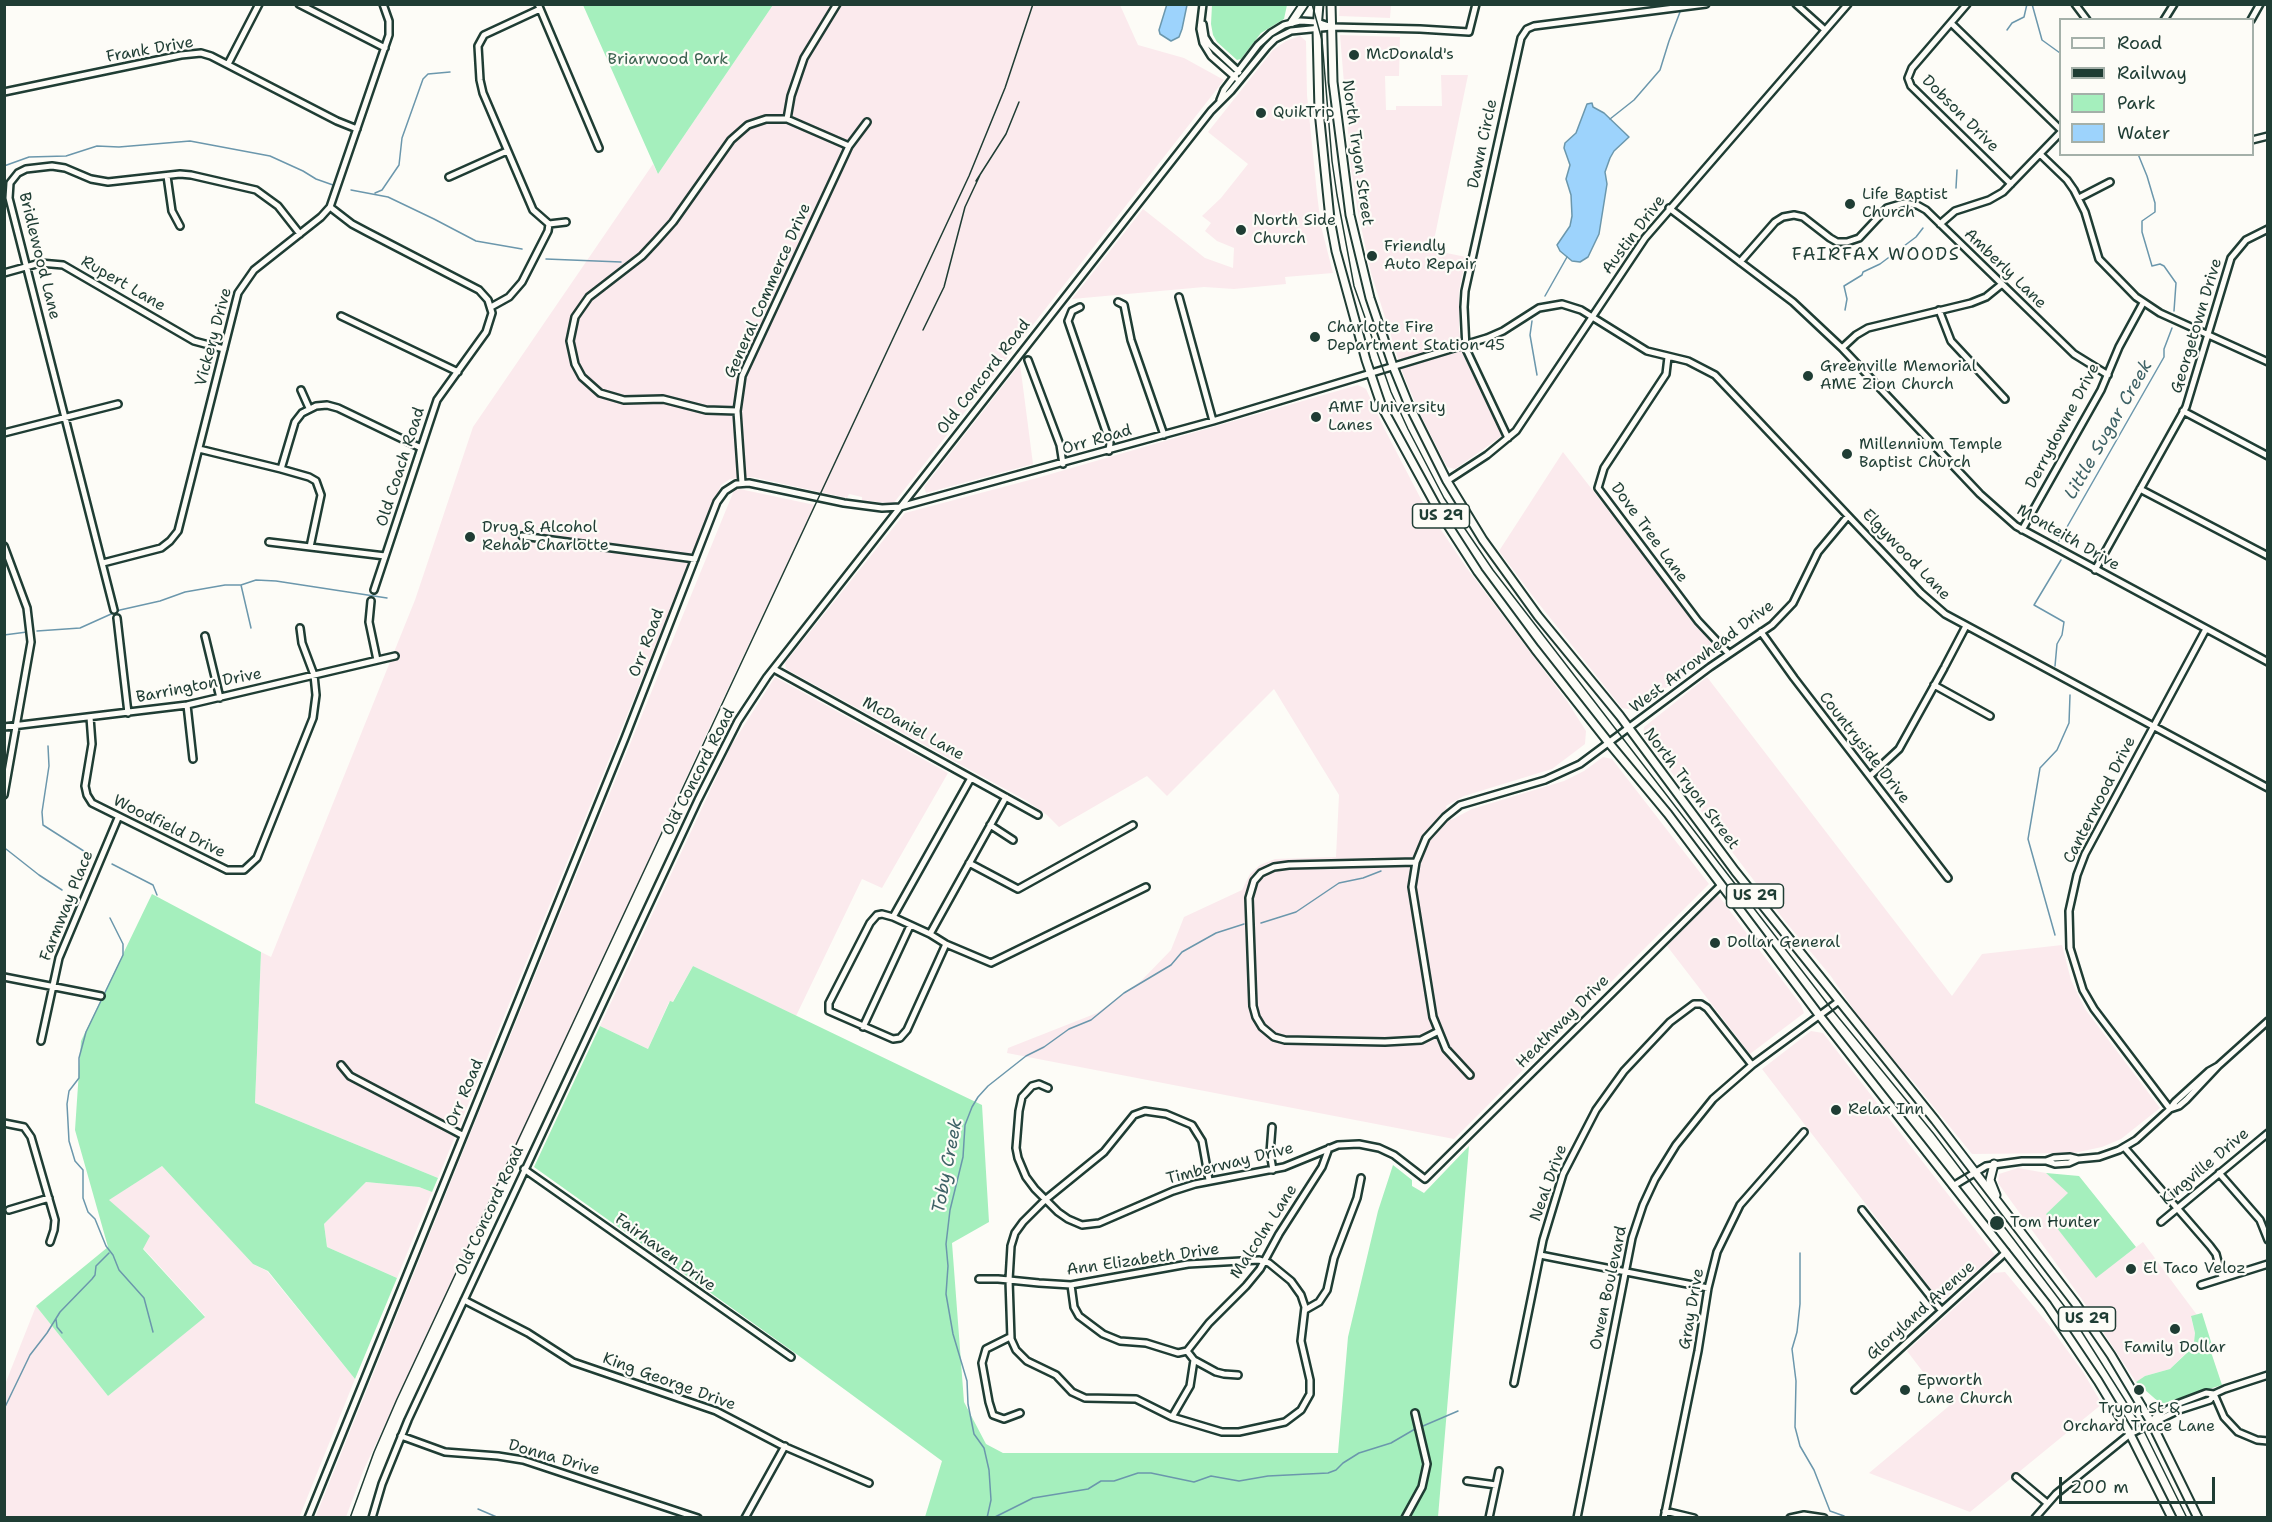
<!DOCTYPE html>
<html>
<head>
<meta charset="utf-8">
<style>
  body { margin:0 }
  #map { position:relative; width:2272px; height:1522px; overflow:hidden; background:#fdfcf7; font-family:"Shantell Sans",sans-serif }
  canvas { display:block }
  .frame { position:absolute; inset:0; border:6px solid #1f3d34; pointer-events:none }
  .legend { position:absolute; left:2059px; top:18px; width:195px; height:138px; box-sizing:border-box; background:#fdfcf7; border:2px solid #a4b0a9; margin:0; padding:8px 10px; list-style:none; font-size:18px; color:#1f3d34 }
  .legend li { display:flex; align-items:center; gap:12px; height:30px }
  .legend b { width:30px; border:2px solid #a4b0a9 }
  .scale { position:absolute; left:2059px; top:1477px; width:156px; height:27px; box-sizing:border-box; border:3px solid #1f3d34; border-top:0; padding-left:8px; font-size:18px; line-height:21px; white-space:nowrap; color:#1f3d34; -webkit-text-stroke:4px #fdfcf7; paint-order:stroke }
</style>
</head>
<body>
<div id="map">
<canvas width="2272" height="1522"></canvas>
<div class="frame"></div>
<ul class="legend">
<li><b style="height:8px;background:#fdfcf7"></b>Road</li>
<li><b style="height:8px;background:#1f3d34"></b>Railway</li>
<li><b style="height:16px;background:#a5efbd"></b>Park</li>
<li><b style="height:16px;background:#9dd3fc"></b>Water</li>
</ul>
<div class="scale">200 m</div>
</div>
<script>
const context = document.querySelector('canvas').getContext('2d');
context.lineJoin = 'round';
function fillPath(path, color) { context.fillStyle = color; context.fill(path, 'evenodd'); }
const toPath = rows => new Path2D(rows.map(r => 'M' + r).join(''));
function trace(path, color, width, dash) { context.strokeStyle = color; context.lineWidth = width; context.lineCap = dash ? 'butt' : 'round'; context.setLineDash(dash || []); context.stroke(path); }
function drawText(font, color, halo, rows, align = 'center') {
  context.font = font + ' "Shantell Sans",sans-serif'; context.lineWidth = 4.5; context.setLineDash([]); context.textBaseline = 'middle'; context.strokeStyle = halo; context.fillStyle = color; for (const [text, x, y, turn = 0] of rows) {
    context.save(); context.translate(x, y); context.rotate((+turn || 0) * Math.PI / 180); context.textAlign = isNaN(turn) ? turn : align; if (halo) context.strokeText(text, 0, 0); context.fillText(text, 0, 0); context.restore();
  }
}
const built = toPath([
  [773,5,1120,5,1138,45,1184,58,1224,80,893,504,862,500,862,497,849,494,847,498,752,477,730,479,721,485,438,1178,255,1103,261,952,271,957,415,600,473,427,653,164,658,174],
  [1340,5,1391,5,1390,18,1339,16],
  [1340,35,1400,37,1399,76,1385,76,1386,110,1396,110,1396,106,1442,106,1441,75,1468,75,1432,250,1466,257,1459,291,1459,330,1463,355,1502,436,1455,469,1447,467,1420,414,1403,374,1371,273,1358,213,1351,168],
  [1300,36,1306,41,1307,95,1317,194,1321,226,1333,273,1285,277,1286,284,1234,289,1204,287,1072,299,1143,209,1205,258,1233,268,1234,248,1217,241,1205,231,1211,223,1202,216,1221,198,1248,164,1208,132,1273,50,1286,41],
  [1020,364,1033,464,926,493,924,487],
  [1358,385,1366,389,1384,428,1423,503,1466,567,1567,701,1586,731,1585,744,1552,769,1464,796,1446,806,1451,820,1472,809,1564,781,1584,771,1603,757,1612,759,1709,884,1454,1139,1007,1053,1008,1048,1097,1013,1142,980,1171,950,1184,917,1242,890,1250,874,1260,865,1275,859,1336,857,1339,795,1274,689,1167,796,1147,776,1059,827,1047,815,1027,801,786,669,785,663,905,513,1037,478],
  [1563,452,1718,652,1634,710,1622,708,1535,599,1499,551],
  [735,488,815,505,704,739,539,1099,364,1469,346,1517,315,1518,473,1127],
  [775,677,948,773,882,888,862,879,796,1016,693,966,672,1003,669,1002,648,1049,600,1026,731,746],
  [1707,677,1952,996,1982,954,2062,945,2071,980,2085,1009,2160,1108,2121,1139,2102,1147,2074,1153,1972,1154,1911,1079,1903,1071,1857,1014,1830,975,1784,920,1643,735,1644,727],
  [1718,895,1801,1005,1804,1013,1750,1054,1667,946],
  [1811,1031,1823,1033,1995,1255,1941,1302,1762,1069],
  [162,1166,253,1264,267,1271,355,1379,299,1518,5,1517,4,1387,36,1306,108,1396,205,1316,143,1248,149,1236,108,1200],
  [2018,1168,2046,1173,2069,1193,2046,1214,2096,1277,2143,1242,2171,1280,2197,1315,2191,1317,2195,1333,2194,1342,2190,1349,2170,1369,2145,1376,2136,1382,2081,1298,1998,1183,1999,1174],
  [366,1182,419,1187,432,1192,397,1278,327,1247,324,1224],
  [2005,1272,2049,1325,2083,1372,2102,1404,1970,1512,1869,1473,1949,1406,1907,1351,1993,1273]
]);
const green = toPath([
  [583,5,773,5,658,174],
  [1212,5,1212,4,1287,5,1284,19,1261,33,1241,59,1237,60,1217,42,1213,35,1211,24],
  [152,894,261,952,255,1103,438,1178,432,1192,419,1187,366,1182,324,1224,327,1247,397,1278,355,1379,268,1271,253,1264,162,1166,109,1200,150,1236,143,1249,205,1317,108,1396,36,1306,108,1247,75,1130,81,1041],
  [693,966,982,1105,989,1222,952,1243,964,1402,986,1444,1003,1453,1338,1453,1348,1337,1378,1211,1393,1165,1412,1180,1412,1186,1424,1193,1469,1146,1438,1517,925,1517,942,1461,795,1353,534,1167,600,1026,648,1049,670,1001,673,1002],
  [2046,1173,2079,1176,2136,1247,2096,1278,2046,1214,2068,1193],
  [2202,1313,2212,1345,2209,1346,2222,1385,2161,1404,2136,1382,2145,1376,2170,1369,2190,1350,2194,1342,2195,1333,2191,1316]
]);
const water = toPath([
  [1167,4,1187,5,1182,29,1179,37,1171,41,1160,34,1159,30,1167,4],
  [1592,103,1593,107,1604,113,1629,137,1614,151,1610,158,1605,172,1607,184,1599,234,1588,257,1580,262,1572,261,1560,251,1557,245,1570,226,1572,216,1571,195,1566,179,1570,165,1564,148,1565,143,1576,133,1587,104,1592,103]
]);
const stream = toPath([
  [2032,4,2042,40,2060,53],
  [2007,30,2012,23,2024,17,2027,4],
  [1610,119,1634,100,1660,70,1669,41,1680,12],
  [2138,154,2147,176,2155,203,2155,212,2142,221,2142,232,2152,266,2160,264,2164,266,2176,283,2174,311],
  [4,166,29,157,66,156,97,146,119,147,190,141,270,156,303,171,316,179,333,185],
  [1956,188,1957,170],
  [351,190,388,197,434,219,476,241,522,249],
  [375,193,382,190,399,165,402,138,423,79,428,74,450,72],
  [546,259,621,262],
  [1545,296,1567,257],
  [1845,310,1847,299,1844,286,1862,275,1863,272,1880,264,1916,237,1923,228],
  [1532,321,1530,335,1537,375],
  [2059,541,2164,357,2164,349,2172,328],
  [241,585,251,628],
  [37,631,80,628,120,610,160,601,185,592,225,585,241,585,256,580,276,581,387,598],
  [4,635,27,632],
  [2055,666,2057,644,2062,635,2064,622,2034,605,2061,560],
  [48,746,49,766,42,812,43,825,90,855],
  [6,849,39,875,62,890],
  [112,864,153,885,157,895],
  [110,918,123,944,123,955,86,1032,79,1058,79,1078,69,1091,67,1104,69,1141,75,1161,83,1170,83,1198,88,1212,95,1219,106,1246,113,1255,119,1270,144,1298,153,1332],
  [1261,923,1296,912,1339,883,1363,878,1381,871],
  [2055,935,2028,839,2040,768,2057,750,2069,723,2070,695],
  [1800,1253,1800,1304,1797,1332,1792,1349,1796,1381,1795,1427,1800,1446,1814,1470,1830,1511,1844,1516],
  [56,1319,57,1327,62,1333],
  [4,1409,30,1355,47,1333,60,1312,92,1279,95,1275,96,1266,109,1253],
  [1423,1426,1458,1411],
  [478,1509,499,1518],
  [987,1518,991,1500,989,1470,984,1448,974,1434,968,1404,967,1381,953,1334,946,1294,948,1266,946,1244,950,1210,963,1157,965,1125,972,1107,978,1097,988,1086,1026,1056,1044,1047,1069,1029,1091,1020,1124,993,1171,965,1182,952,1216,933,1244,924],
  [993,1518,1033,1498,1088,1489,1101,1481,1114,1481,1138,1473,1151,1473,1194,1482,1211,1476,1239,1481,1268,1476,1328,1473,1336,1470,1343,1463,1359,1453,1391,1443,1415,1429]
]);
const minor = toPath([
  [299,4,385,48],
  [538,4,599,148],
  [1203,4,1200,29,1203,43,1211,56,1236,78],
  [1796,4,1825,30],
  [1967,4,1912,68,1908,78,1911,86,2011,184],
  [2075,4,2087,20],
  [540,9,484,35,478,46,480,80,483,93,533,210,549,224,566,222],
  [2164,20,2174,4],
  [2251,20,2260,4],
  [1951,23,2060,129],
  [1203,24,1205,37,1210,45,1239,72],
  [228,64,259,4],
  [4,92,181,55,201,53,211,56,337,121,357,129],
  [1220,100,1224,90,1258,45,1271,33,1284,25,1300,21,1317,22,1329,26],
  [787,119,791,96,804,58,837,4],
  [2252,140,2268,136],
  [2040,154,2067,180,2074,190,2085,212,2099,259,2136,297,2160,313,2268,362],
  [167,176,172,211,180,226],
  [449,177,507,151],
  [2079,198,2110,182],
  [330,207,352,224,367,232,479,290,488,300,492,313,486,332,437,400,374,590],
  [1669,208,1793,302,1842,348,1980,494,2016,526,2268,662],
  [1940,224,1955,211,1989,200,2003,192,2060,133],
  [1740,262,1775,222,1783,217,1794,215,1803,217,1830,238,1837,242,1847,242,1859,238,1887,208,1904,203,1917,205,1926,210,2074,354,2108,375],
  [4,273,40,263,63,265,194,341,224,349],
  [1179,297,1213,421],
  [1118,302,1124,305,1131,340,1164,435],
  [491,307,509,297,522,282,548,231,549,224],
  [1080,307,1072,311,1068,321,1110,443,1109,451],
  [1939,310,1951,341,2005,399],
  [341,316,458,372],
  [1842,348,1856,335,1868,328,1971,303,1986,297,2002,284],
  [1668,357,1666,374,1604,468,1598,488,1698,621,1729,654],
  [1028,360,1060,445,1063,464],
  [301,390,309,408],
  [737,411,706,410,663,399,624,400,600,393,582,377,575,364,570,341,575,317,589,297,642,256,656,241,673,222,731,140,748,125,766,119,787,119,849,146],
  [2183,411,2268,456],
  [4,433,118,404],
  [1508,438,1466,349,1464,307,1465,291,1521,38,1527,29,1534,26,1706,4],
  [199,449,281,469,309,477,316,481,321,495,310,547],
  [281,469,295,422,302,413,316,406,327,405,338,408,421,448],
  [1447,481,1487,455,1516,431,1645,238,1848,4],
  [742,483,737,411,742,376,849,146,867,122],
  [2140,489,2268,556],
  [2022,530,2101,390,2119,347,2143,303],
  [522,536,695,559],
  [269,542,385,556],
  [4,546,27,608,31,642,4,795],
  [103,563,161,548,170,541,178,531,238,293,254,270,321,217,330,207,389,35,389,21,383,4],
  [2095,570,2186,407,2231,258,2246,240,2268,229],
  [371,601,369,622,377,660],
  [114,610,9,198,10,183,18,173,26,169,52,166,65,168,91,179,108,182,180,174,191,175,256,190,278,206,300,234],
  [117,618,128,713],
  [1761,632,1794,678,1948,878],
  [205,636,220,698],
  [1945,666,1966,626],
  [774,669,1038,815],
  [1934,685,1990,716],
  [187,705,193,759],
  [90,717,92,744,85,786,87,795,92,803,227,870,244,870,257,858,313,718,316,695,314,675,302,643,300,628],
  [4,727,187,705,395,656],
  [1870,776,1899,749,1944,668],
  [990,825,1013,840],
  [1416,862,1289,865,1274,867,1261,873,1254,881,1249,898,1253,1006,1256,1017,1262,1027,1274,1037,1285,1040,1385,1042,1421,1040,1437,1032],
  [969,863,1018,889,1133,825],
  [893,917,971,778],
  [930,934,1006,797],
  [946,944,907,1030,900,1038,893,1039,829,1011,829,1003,870,923,877,915,882,914,893,917,930,934,946,944,991,963,1146,887],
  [4,977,101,996],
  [863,1027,910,926],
  [41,1041,59,958,118,818],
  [341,1065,350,1076,462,1135],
  [2218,1066,2209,1071,2175,1102,2170,1109,2179,1106,2186,1100,2218,1066,2268,1021],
  [1470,1075,1446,1049,1433,1017,1412,887,1416,862,1426,838,1445,817,1460,805,1545,780,1580,764,1710,667,1772,625,1793,603,1818,552,1848,516],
  [1048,1088,1039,1084,1032,1086,1022,1097,1019,1111,1016,1148,1018,1158,1026,1177,1035,1189,1058,1212,1068,1219,1082,1225,1099,1223,1173,1191,1195,1184,1284,1167,1338,1145,1359,1144,1379,1148,1394,1155,1425,1179,1721,885],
  [4,1123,24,1127,31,1137,55,1220,54,1230,50,1242],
  [1272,1127,1270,1153,1273,1170],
  [2124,1147,2210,1246,2216,1254,2222,1277],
  [2078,1159,2070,1157,2054,1158,2046,1161,2055,1164,2069,1163,2078,1159,2099,1157,2119,1150,2136,1140,2170,1109,2094,1009,2083,990,2070,948,2069,911,2077,875,2085,854,2206,629],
  [524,1169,791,1357],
  [2219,1173,2260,1220,2268,1240],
  [1953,1186,1986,1166,2022,1161,2046,1161],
  [9,1210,49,1198],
  [1862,1210,1941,1310],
  [2161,1222,2268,1133],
  [1540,1255,1708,1288],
  [979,1279,998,1279,1009,1280,1039,1283,1071,1285,1188,1264,1259,1260,1269,1263,1291,1281,1301,1295,1305,1307,1301,1341,1310,1380,1310,1394,1301,1410,1285,1422,1239,1432,1222,1432,1172,1417,1136,1399,1085,1398,1072,1392,1056,1375,1027,1361,1016,1350,1011,1339,1009,1280,1011,1246,1015,1233,1023,1222,1045,1200,1104,1152,1134,1115,1145,1111,1166,1114,1192,1125,1202,1141,1209,1180],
  [1071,1285,1074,1307,1079,1316,1103,1334,1120,1341,1146,1343,1178,1353,1187,1351],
  [2201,1285,2268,1264],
  [464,1300,528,1333,573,1362,716,1411,781,1445,869,1483],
  [1305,1310,1319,1302,1327,1290,1334,1258,1357,1198,1361,1178],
  [1010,1337,986,1349,982,1363,989,1402,993,1415,1004,1419,1020,1413],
  [1187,1351,1209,1323,1246,1286,1260,1269,1279,1234,1322,1167,1329,1148],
  [1187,1351,1194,1360,1216,1372,1224,1374,1238,1375],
  [1514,1383,1543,1240,1563,1174,1596,1110,1624,1071,1670,1022,1694,1004,1701,1004,1707,1008,1752,1065],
  [1855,1390,2006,1252],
  [2214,1394,2224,1417,2238,1432,2257,1440,2268,1441],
  [1172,1417,1190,1386,1194,1360],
  [2152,1421,2156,1416,2177,1404,2206,1393,2214,1394],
  [401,1436,445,1452,498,1456,523,1460,698,1518],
  [2016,1477,2047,1503],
  [1467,1481,1496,1485],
  [1665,1511,1694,1518],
  [308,1518,625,738,717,502,725,491,736,484,749,483,844,503,882,508,900,507,1213,421,1487,338,1503,331,1539,308,1562,304,1581,310,1647,351,1688,361,1715,375,1921,593,1945,614,2268,788],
  [372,1518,382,1484,408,1420,698,800,738,721,767,677,1211,111,1231,91,1267,47,1275,39,1291,31,1331,27,1420,29,1469,32,1476,4],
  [745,1518,785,1446],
  [1405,1518,1422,1487,1427,1464,1415,1413],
  [1489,1518,1499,1471],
  [1577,1518,1632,1238,1643,1205,1655,1179,1676,1145,1713,1099,1752,1065,1839,1001],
  [1664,1518,1698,1351,1708,1288,1717,1252,1740,1205,1804,1132],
  [1790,1518,1804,1515,1824,1518],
  [2035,1518,2056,1494,2130,1434,2179,1410,2210,1400,2214,1394,2225,1389,2268,1375]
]);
const major = toPath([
  [1319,4,1317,29,1319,111,1330,219,1336,251,1366,360,1382,407,1440,513,1478,572,1535,649,1609,743,1668,814,1819,1015,2047,1305,2098,1381,2130,1434,2172,1518],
  [1331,4,1333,82,1350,215,1370,298,1393,366,1408,403,1447,481,1483,540,1538,616,1620,716,1735,871,1935,1120,2076,1304,2111,1355,2151,1422,2198,1518],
  [1292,22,1304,4],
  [1994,1164,1990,1180,1996,1195]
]);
const tram = toPath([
  [1312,4,1322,40,1332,161,1337,195,1354,286,1391,392,1408,429,1444,498,1493,570,1830,1007,1934,1134,2071,1315,2142,1427,2187,1518]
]);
const rail = toPath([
  [976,181,1006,134,1019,102],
  [923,330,944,287,965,207,980,175],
  [350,1518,374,1452,397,1399,969,176,1005,88,1033,4]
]);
const markers = [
  [1354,55,6,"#1f3d34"],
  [1261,113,6,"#1f3d34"],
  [1850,204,6,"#1f3d34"],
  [1241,230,6,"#1f3d34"],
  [1372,256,6,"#1f3d34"],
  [1315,337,6,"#1f3d34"],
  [1808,376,6,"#1f3d34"],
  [1316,417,6,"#1f3d34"],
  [1847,454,6,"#1f3d34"],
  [470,537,6,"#1f3d34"],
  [1715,943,6,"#1f3d34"],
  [1836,1110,6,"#1f3d34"],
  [1997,1223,8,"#1f3d34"],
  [2131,1269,6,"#1f3d34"],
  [2175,1329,6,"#1f3d34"],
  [1905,1390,6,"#1f3d34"],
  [2139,1390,6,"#1f3d34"]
];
const shields = [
  [1441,516,57],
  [1755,896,57],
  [2087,1319,57]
];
const shieldNames = [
  ["US 29",1441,516],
  ["US 29",1755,896],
  ["US 29",2087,1319]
];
const streetNames = [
  ["Frank Drive",150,50,-10],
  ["Dobson Drive",1960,114,45],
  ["Dawn Circle",1483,144,-78],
  ["North Tryon Street",1357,153,82],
  ["Austin Drive",1634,235,-53],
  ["Bridlewood Lane",39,256,76],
  ["Amberly Lane",2005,269,44],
  ["Rupert Lane",123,284,30],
  ["General Commerce Drive",768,291,-66],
  ["Georgetown Drive",2197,326,-73],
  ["Vickery Drive",214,337,-75],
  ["Old Concord Road",984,377,-52],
  ["Derrydowne Drive",2063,426,-62],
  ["Orr Road",1097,440,-16],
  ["Old Coach Road",401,467,-72],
  ["Dove Tree Lane",1649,533,54],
  ["Monteith Drive",2068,538,30],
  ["Elgywood Lane",1906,555,46],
  ["Orr Road",647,643,-69],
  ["West Arrowhead Drive",1702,657,-37],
  ["Barrington Drive",199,686,-11],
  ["McDaniel Lane",913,729,29],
  ["Countryside Drive",1864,748,52],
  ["Old Concord Road",699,772,-63],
  ["North Tryon Street",1691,789,53],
  ["Canterwood Drive",2100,800,-63],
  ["Woodfield Drive",169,827,26],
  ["Farmway Place",67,906,-68],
  ["Heathway Drive",1563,1022,-45],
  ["Orr Road",465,1093,-67],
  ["Timberway Drive",1230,1164,-14],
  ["Kingville Drive",2205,1167,-40],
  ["Neal Drive",1549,1183,-70],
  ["Old Concord Road",490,1211,-65],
  ["Malcolm Lane",1264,1232,-57],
  ["Fairhaven Drive",665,1253,36],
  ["Ann Elizabeth Drive",1143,1260,-8],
  ["Owen Boulevard",1609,1288,-78],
  ["Gray Drive",1692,1309,-80],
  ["Gloryland Avenue",1921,1311,-42],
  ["King George Drive",669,1382,20],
  ["Donna Drive",554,1458,16]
];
const poiNames = [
  ["McDonald's",1366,55],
  ["QuikTrip",1273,113],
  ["Life Baptist",1862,195],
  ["Church",1862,213],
  ["North Side",1253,221],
  ["Church",1253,239],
  ["Friendly",1384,247],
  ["Auto Repair",1384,265],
  ["Charlotte Fire",1327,328],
  ["Department Station 45",1327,346],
  ["Greenville Memorial",1820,367],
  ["AME Zion Church",1820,385],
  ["AMF University",1328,408],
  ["Lanes",1328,426],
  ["Millennium Temple",1859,445],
  ["Baptist Church",1859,463],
  ["Drug & Alcohol",482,528],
  ["Rehab Charlotte",482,546],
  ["Dollar General",1727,943],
  ["Relax Inn",1848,1110],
  ["Tom Hunter",2010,1223],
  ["El Taco Veloz",2143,1269],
  ["Family Dollar",2175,1348,"center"],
  ["Epworth",1917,1381],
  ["Lane Church",1917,1399],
  ["Tryon St &",2139,1409,"center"],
  ["Orchard Trace Lane",2139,1427,"center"]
];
const parkNames = [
  ["Briarwood Park",668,60]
];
const neighbourhoodNames = [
  ["FAIRFAX WOODS",1876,255]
];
const waterNames = [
  ["Little Sugar Creek",2109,430,-60],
  ["Toby Creek",948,1166,-79]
];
fillPath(built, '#fbeaed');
fillPath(green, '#a5efbd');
fillPath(water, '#9dd3fc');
trace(water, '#6b97ac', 1.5);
trace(stream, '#6b97ac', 1.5);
trace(minor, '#1f3d34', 10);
trace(major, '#1f3d34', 11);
trace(minor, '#fdfcf7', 5);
trace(major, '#fdfcf7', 7);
trace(tram, '#1f3d34', 1.5);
trace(rail, '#1f3d34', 1.5);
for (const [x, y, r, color] of markers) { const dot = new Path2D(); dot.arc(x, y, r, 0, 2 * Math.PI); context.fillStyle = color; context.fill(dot); trace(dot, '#fdfcf7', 2); }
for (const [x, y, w] of shields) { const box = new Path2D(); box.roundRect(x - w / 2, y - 12, w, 24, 4.5); context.fillStyle = '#fdfcf7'; context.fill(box); trace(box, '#1f3d34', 1.5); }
drawText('bold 15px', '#1f3d34', null, shieldNames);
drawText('16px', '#1f3d34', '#fdfcf7', streetNames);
drawText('16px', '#1f3d34', '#fdfcf7', poiNames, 'left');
drawText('16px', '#3a614f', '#fdfcf7', parkNames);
context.letterSpacing = '1.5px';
drawText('18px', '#1f3d34', '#fdfcf7', neighbourhoodNames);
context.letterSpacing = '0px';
drawText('italic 18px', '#3e6266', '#fdfcf7', waterNames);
</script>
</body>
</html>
